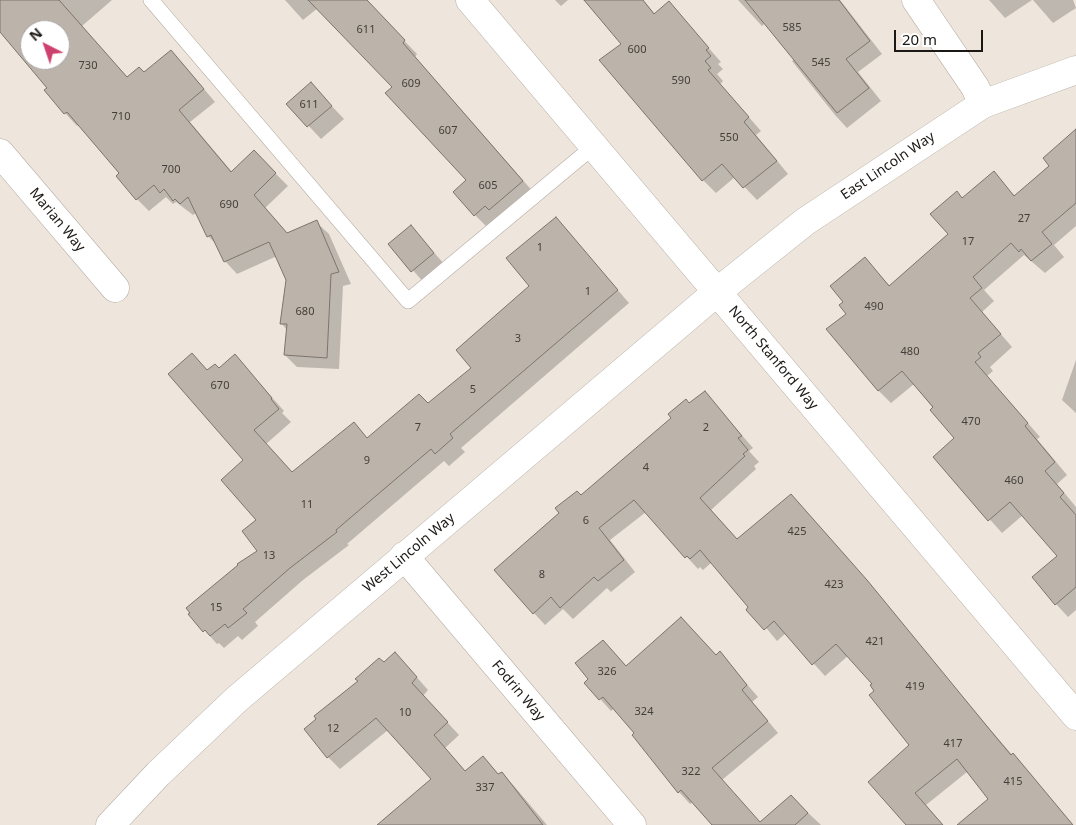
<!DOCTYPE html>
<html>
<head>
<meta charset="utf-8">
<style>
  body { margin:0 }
  #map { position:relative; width:1076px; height:825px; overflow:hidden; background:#eee5dc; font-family:"Noto Sans",sans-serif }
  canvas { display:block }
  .north { position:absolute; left:20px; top:20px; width:50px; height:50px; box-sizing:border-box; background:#fff; border:1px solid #a4a3a1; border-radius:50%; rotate:319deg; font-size:14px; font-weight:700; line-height:20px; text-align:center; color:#1b1815 }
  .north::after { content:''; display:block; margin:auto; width:18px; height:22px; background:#ce416f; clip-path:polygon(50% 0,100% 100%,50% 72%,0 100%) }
  .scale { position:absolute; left:894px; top:30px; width:89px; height:22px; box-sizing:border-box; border:2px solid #1b1815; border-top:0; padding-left:6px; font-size:15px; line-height:18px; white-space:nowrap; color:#1b1815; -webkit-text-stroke:4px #fff; paint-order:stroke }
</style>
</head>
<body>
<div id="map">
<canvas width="1076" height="825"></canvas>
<div class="north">N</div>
<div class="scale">20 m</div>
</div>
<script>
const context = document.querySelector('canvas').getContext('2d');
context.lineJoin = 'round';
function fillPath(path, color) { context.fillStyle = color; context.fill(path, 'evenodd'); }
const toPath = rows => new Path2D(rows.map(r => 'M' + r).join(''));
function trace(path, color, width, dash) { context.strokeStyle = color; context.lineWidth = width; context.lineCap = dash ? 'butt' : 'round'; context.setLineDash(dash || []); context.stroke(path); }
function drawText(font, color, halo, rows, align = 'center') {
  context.font = font + ' "Noto Sans",sans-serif'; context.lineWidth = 4; context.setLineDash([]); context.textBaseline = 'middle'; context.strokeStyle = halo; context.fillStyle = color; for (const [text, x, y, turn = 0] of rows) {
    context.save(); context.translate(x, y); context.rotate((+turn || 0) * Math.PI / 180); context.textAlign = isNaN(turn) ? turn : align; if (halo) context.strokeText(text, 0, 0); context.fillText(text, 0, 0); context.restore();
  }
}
const shadow = toPath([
  [0,0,112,0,82,26,127,78,144,73,171,52,183,64,215,102,190,122,232,172,254,152,288,186,265,208,288,234,316,222,329,234,351,284,343,286,339,369,297,367,285,355,287,330,281,323,287,280,277,256,237,274,225,261,217,245,208,236,196,213,193,215,176,202,173,204,166,197,149,211,137,199,117,176,121,173,79,124,77,126,45,91,48,88,0,30],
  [30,30,60,30,60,60,30,60],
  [285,0,365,0,417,54,415,57,535,194,488,228,475,215,468,180,394,87,319,7,303,20],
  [555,0,568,0,561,6],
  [584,0,643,0,655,14,669,3,721,62,718,64,723,69,717,74,723,81,720,84,761,131,756,135,788,174,757,200,735,177,716,193,703,180,623,44],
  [738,0,840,0,882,54,858,72,881,101,847,128,835,115,792,61,795,59,765,23,762,26],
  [989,0,1032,0,1005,18],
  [1033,0,1073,0,1076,8,1053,23],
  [311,84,344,119,321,139,288,104],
  [1076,141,1076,226,1054,245,1064,257,1045,273,1024,255,984,290,994,301,982,312,1012,347,990,367,993,371,987,376,1040,437,1037,439,1067,475,1057,484,1076,507,1076,610,1068,617,1056,604,1058,557,1023,515,1002,533,934,457,956,438,914,384,891,403,878,390,845,302,865,259,890,286,950,234,957,193,963,199,993,173,1015,196],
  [555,218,629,303,461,448,465,452,449,466,444,461,347,544,349,545,303,580,255,622,258,626,242,640,238,636,224,648,219,643,217,644,190,614,240,566,259,551,258,520,245,460,192,354,208,371,247,369,284,411,282,413,291,422,266,444,293,473,354,424,368,439,428,405,472,368,531,286],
  [411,227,446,266,425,284,390,244],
  [1076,360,1076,413,1062,400],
  [705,393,753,448,749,451,759,462,754,466,756,469,711,510,738,540,803,508,878,594,948,680,1061,812,1046,825,959,825,990,799,967,772,926,805,943,825,908,825,910,745,874,684,849,655,825,676,786,633,777,641,712,562,703,570,700,567,698,569,646,512,610,540,635,572,611,592,607,588,573,619,563,609,545,625,534,613,581,496],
  [603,642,627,667,716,656,720,653,758,697,752,702,778,733,722,780,760,823,803,808,821,825,714,825,693,802,690,804,679,792,634,735,636,734,614,708,611,711,586,683,590,679],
  [384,664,407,666,428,690,423,696,459,735,445,748,466,772,483,757,499,775,502,773,514,786,547,825,385,825,433,779,388,730,340,769,328,757]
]);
const building = toPath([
  [0,0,59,0,127,77,139,67,144,72,171,50,204,89,179,110,231,172,254,150,276,173,254,195,287,233,317,220,339,272,331,274,327,358,284,355,287,324,280,324,286,280,269,242,224,262,211,235,207,237,188,197,180,204,175,199,173,201,164,189,160,193,154,185,136,200,116,176,119,173,67,112,64,114,44,90,47,88,0,32,0,0],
  [30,30,60,30,60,60,30,60,30,30],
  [308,0,367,0,405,40,403,43,523,181,489,210,485,206,474,216,453,192,466,180,385,93,392,87,308,0],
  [584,0,643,0,654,14,669,1,709,48,706,50,711,56,705,61,711,68,708,70,749,117,744,122,777,161,743,188,722,164,702,181,599,60,621,44,584,0],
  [745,0,839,0,870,41,846,59,869,88,837,113,745,0],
  [311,82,332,106,307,127,286,104,311,82],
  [1076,129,1076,203,1042,232,1052,244,1031,261,1021,249,1019,252,1011,243,973,277,982,288,970,298,1001,334,978,353,981,357,975,362,1028,423,1025,426,1055,462,1045,471,1064,493,1060,497,1076,515,1076,587,1055,605,1032,577,1057,556,1010,502,988,521,933,457,954,438,930,410,933,407,902,371,878,391,826,329,846,314,839,305,843,302,830,286,865,257,889,286,948,234,930,214,957,191,962,198,994,171,1014,196,1049,166,1043,158,1076,129],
  [556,217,618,290,450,434,453,438,435,454,431,449,336,530,337,532,290,568,243,609,247,613,228,628,225,624,210,636,205,630,203,632,188,614,190,613,186,608,238,565,237,564,257,551,242,531,256,520,221,480,243,460,168,374,192,353,207,370,215,364,219,368,235,354,272,398,271,399,279,409,254,430,292,472,354,422,367,438,419,394,428,403,471,368,456,350,529,286,506,258,556,217],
  [411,225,434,253,411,272,388,244,411,225],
  [705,391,742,436,738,438,748,450,743,454,745,456,700,498,737,539,791,494,867,580,995,736,1011,755,1013,753,1073,825,957,825,988,799,957,759,915,793,943,825,906,825,868,782,909,745,869,695,874,691,870,685,872,684,836,644,812,665,774,621,764,630,746,610,748,607,700,550,690,559,687,556,685,558,634,500,599,528,624,560,598,581,594,577,560,608,551,597,533,614,494,570,559,513,555,508,577,491,581,495,671,418,668,414,686,399,689,403,705,391],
  [681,617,716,655,720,651,747,685,742,690,768,721,712,768,760,822,791,795,808,813,795,825,712,825,681,790,678,793,632,735,634,733,603,697,599,700,584,683,588,679,575,663,603,640,626,666,681,617],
  [395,652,417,677,412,683,448,722,434,735,465,771,483,756,498,774,502,772,543,825,377,825,431,779,376,718,327,758,304,729,316,719,314,716,358,681,355,679,379,658,384,662,395,652]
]);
const lane = toPath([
  [151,0,408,301,594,146]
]);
const street = toPath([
  [470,0,717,292],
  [916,0,975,87,983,104],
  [0,153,115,288],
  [404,556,632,825]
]);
const secondary = toPath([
  [717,292,1076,716],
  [110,825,158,774,237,699,717,292,806,221,983,104,1076,70]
]);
const numberNames = [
  ["585",792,28],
  ["611",366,30],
  ["600",637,50],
  ["545",821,63],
  ["730",88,66],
  ["590",681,81],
  ["609",411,84],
  ["611",309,105],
  ["710",121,117],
  ["607",448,131],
  ["550",729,138],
  ["700",171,170],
  ["605",488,186],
  ["690",229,205],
  ["27",1024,219],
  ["17",968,242],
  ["1",540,248],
  ["1",588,292],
  ["490",874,307],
  ["680",305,312],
  ["3",518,339],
  ["480",910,352],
  ["670",220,386],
  ["5",473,390],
  ["470",971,422],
  ["7",418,428],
  ["2",706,428],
  ["9",367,461],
  ["4",646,468],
  ["460",1014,481],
  ["11",307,505],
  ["6",586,521],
  ["425",797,532],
  ["13",269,556],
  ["8",542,575],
  ["423",834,585],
  ["15",216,608],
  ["421",875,642],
  ["326",607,672],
  ["419",915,687],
  ["324",644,712],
  ["10",405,713],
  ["12",333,729],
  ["417",953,744],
  ["322",691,772],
  ["415",1013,782],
  ["337",485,788]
];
const streetNames = [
  ["East Lincoln Way",888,166,-34],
  ["Marian Way",57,220,50],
  ["North Stanford Way",773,358,50],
  ["West Lincoln Way",409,553,-40],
  ["Fodrin Way",518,691,50]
];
fillPath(shadow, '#0003');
fillPath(building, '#bcb3ab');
trace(building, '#7c746c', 1);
trace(lane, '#b5ada4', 16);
trace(street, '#b5ada4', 29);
trace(secondary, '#b5ada4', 29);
trace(lane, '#fff', 15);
trace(street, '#fff', 28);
trace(secondary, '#fff', 28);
drawText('11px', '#433f3a', null, numberNames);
drawText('14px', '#1b1815', '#fff', streetNames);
</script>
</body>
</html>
